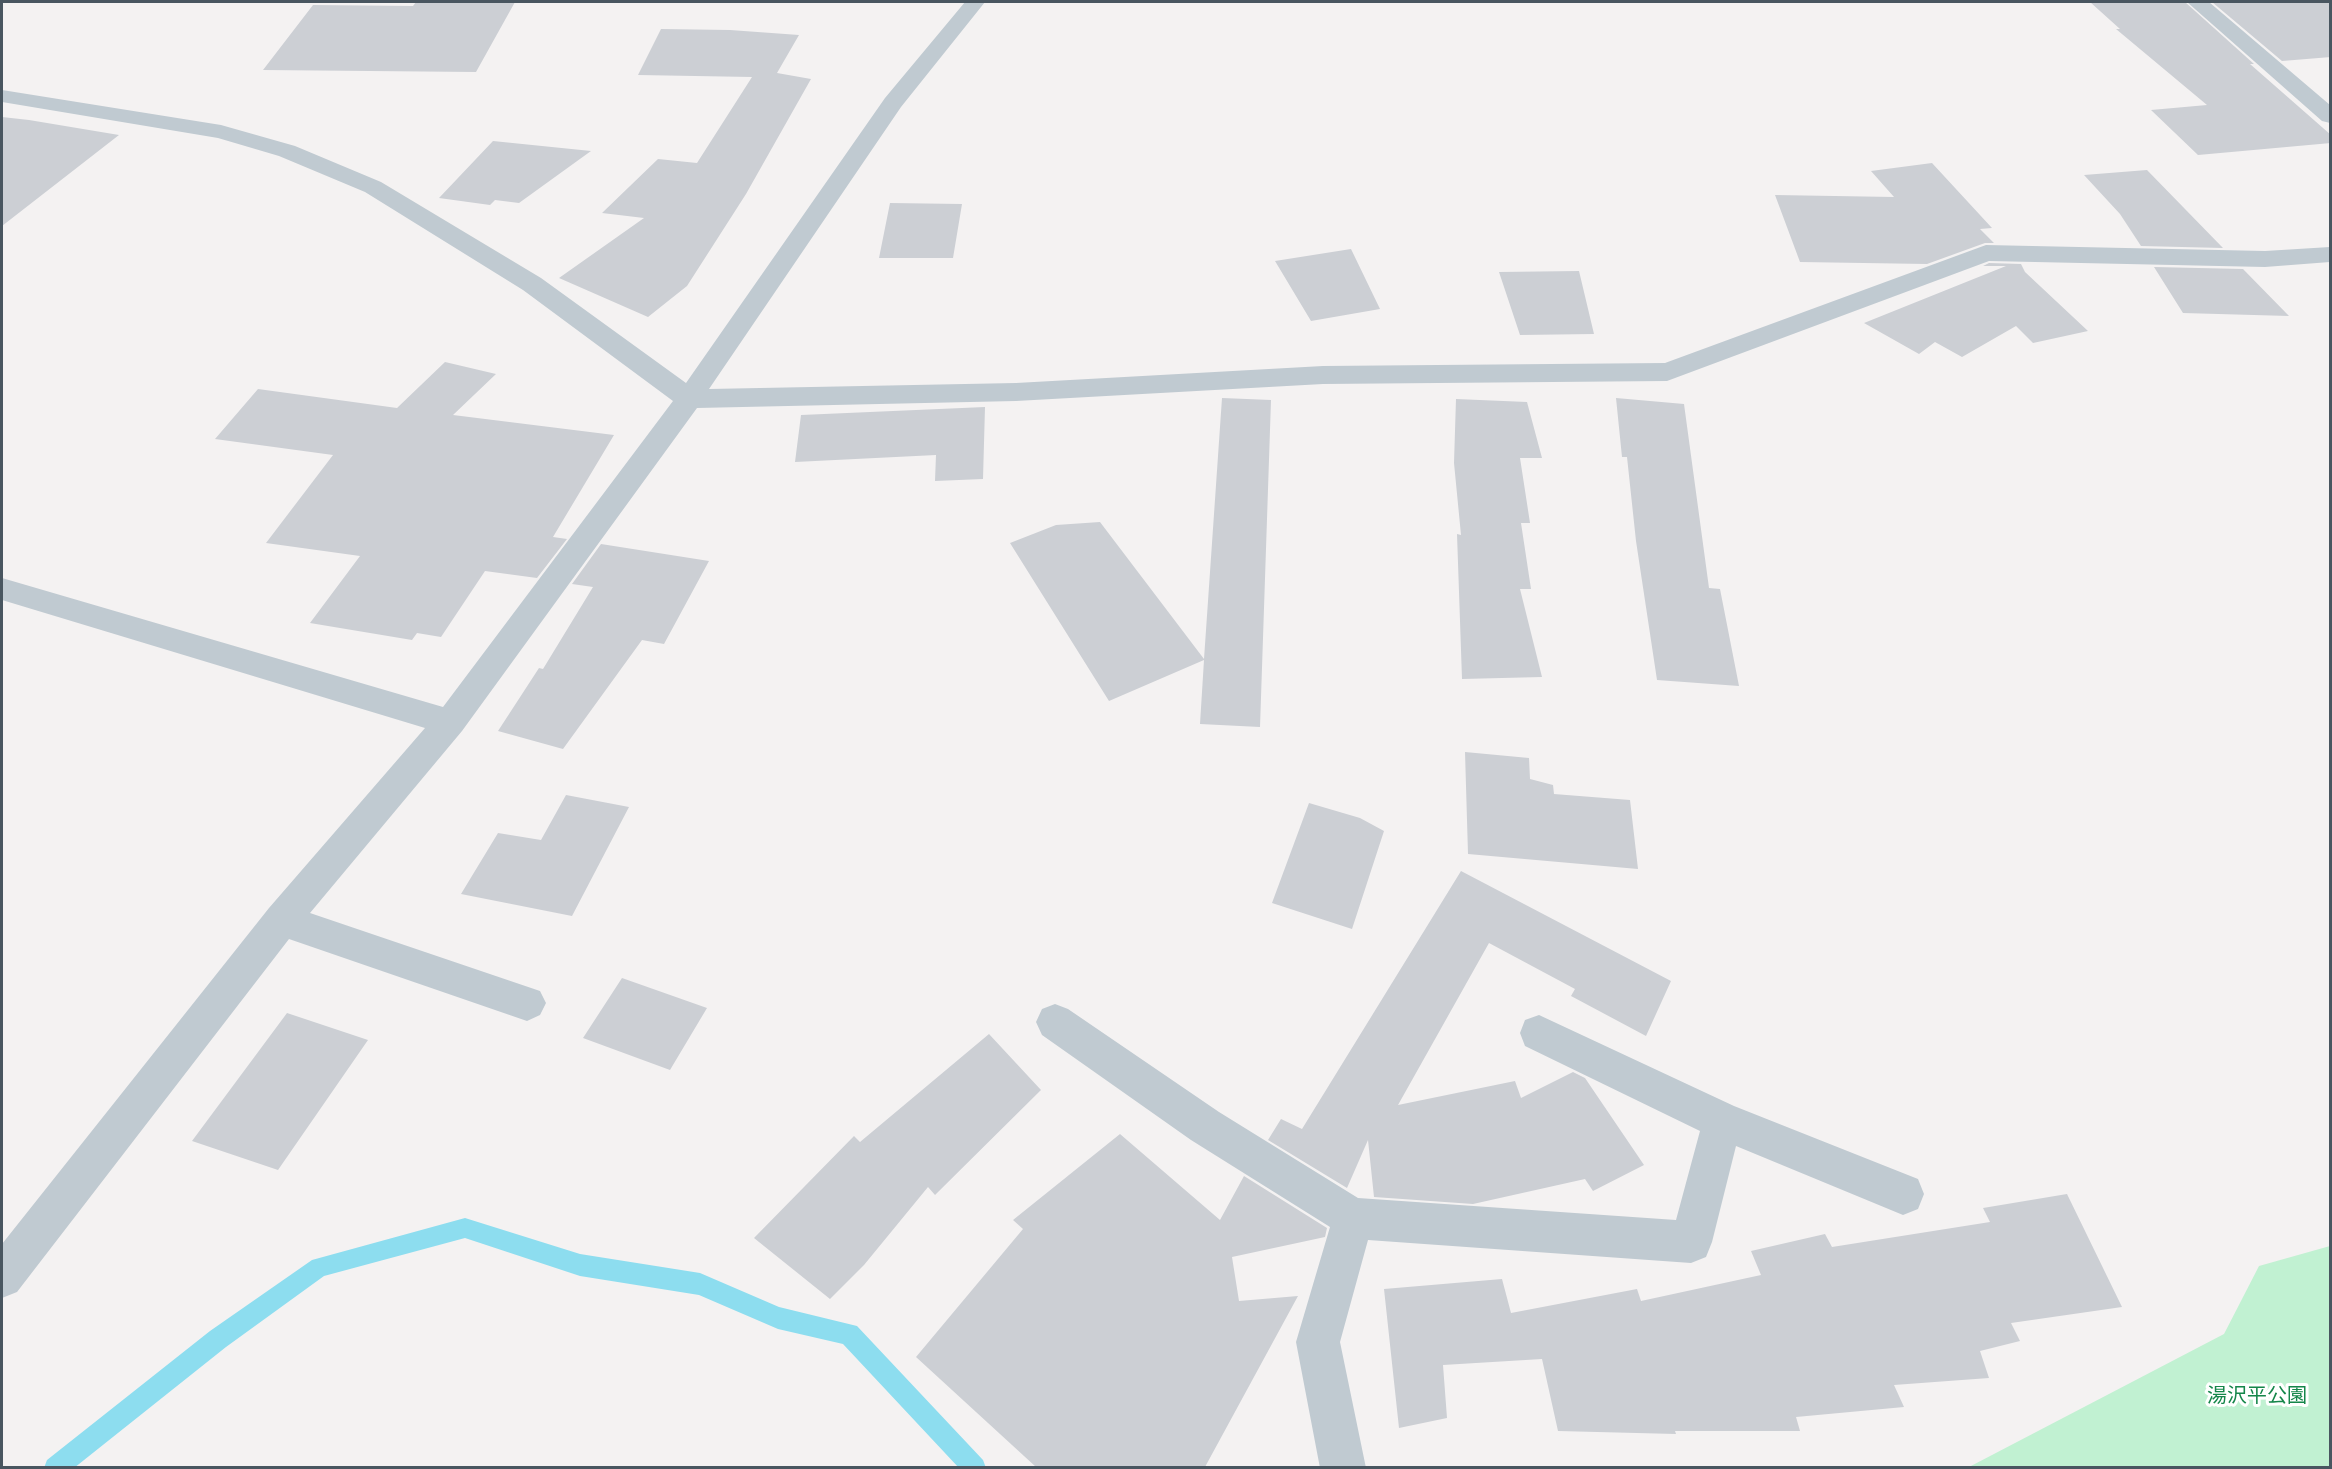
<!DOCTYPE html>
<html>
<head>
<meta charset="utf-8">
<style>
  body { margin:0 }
  #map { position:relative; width:2332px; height:1469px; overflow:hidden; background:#f4f2f2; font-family:"Fira Sans Condensed",sans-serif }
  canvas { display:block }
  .frame { position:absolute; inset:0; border:3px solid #495660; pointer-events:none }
</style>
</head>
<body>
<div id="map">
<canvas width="2332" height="1469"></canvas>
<div class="frame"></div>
</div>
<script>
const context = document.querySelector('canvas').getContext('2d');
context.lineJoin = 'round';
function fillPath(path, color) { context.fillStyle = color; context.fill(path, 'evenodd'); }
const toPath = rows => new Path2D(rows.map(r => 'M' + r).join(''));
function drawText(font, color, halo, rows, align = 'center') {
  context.font = font + ' "Fira Sans Condensed","Noto Sans JP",sans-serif'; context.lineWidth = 6; context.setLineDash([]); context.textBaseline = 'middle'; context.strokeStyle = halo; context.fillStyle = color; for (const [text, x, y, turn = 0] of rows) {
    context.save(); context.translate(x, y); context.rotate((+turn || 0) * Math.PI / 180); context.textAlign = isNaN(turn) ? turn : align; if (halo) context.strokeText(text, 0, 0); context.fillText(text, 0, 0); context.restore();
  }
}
const green = toPath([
  [2330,1246,2330,1467,1969,1467,2224,1334,2259,1266]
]);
const stream = toPath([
  [465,1218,580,1254,700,1273,779,1307,857,1326,983,1460,986,1468,959,1468,843,1344,778,1329,699,1295,580,1276,465,1238,324,1276,226,1347,74,1468,44,1468,47,1460,210,1331,312,1260,465,1218]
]);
const building = toPath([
  [416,2,515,2,476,72,263,70,313,5,413,6],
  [2090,2,2185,2,2254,64,2250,64,2331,135,2331,143,2198,155,2151,110,2207,105,2116,29,2120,29],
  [2212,2,2331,2,2331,57,2282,61],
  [661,29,730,30,799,35,777,73,811,79,746,194,687,286,648,317,559,278,644,218,602,213,658,159,697,163,752,77,638,75],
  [2,117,29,120,119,135,2,226],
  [493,141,591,151,519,203,495,200,490,205,439,198],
  [1932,163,1992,228,1980,229,1994,243,1985,243,1927,264,1800,262,1775,195,1894,197,1871,171],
  [2147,170,2223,248,2141,246,2120,214,2084,175],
  [890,203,962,204,953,258,879,258],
  [1351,249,1380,309,1311,321,1275,261],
  [1989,263,2021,264,2025,272,2088,331,2033,343,2016,326,1962,357,1935,342,1919,354,1864,323,2006,266,1983,266],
  [2154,267,2243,269,2289,316,2183,313],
  [1579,271,1594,334,1520,335,1499,272],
  [445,362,496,374,453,415,614,435,553,537,567,539,537,578,485,571,441,637,417,633,412,640,310,623,360,556,266,543,333,455,215,439,258,389,397,408],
  [1222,398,1271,400,1260,727,1200,724,1204,660,1109,701,1010,543,1056,525,1100,522,1204,659],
  [1616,398,1684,404,1709,588,1720,589,1739,686,1657,680,1636,541,1627,457,1622,457],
  [1456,399,1527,402,1542,458,1520,458,1530,523,1521,523,1531,589,1520,589,1542,677,1462,679,1457,534,1461,535,1454,463],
  [985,407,983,479,935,481,936,455,795,462,801,415],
  [601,544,709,561,664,644,642,640,563,749,498,731,539,668,543,669,593,587,572,584],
  [1465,752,1529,758,1530,779,1553,785,1554,794,1630,800,1638,869,1468,854],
  [566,795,629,807,572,916,461,894,498,833,541,840],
  [1309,803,1360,818,1384,831,1352,929,1272,903],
  [1461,871,1671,981,1646,1036,1571,996,1575,989,1489,943,1398,1105,1515,1081,1521,1098,1573,1072,1585,1078,1644,1165,1593,1191,1585,1179,1473,1204,1374,1197,1368,1140,1347,1188,1268,1140,1281,1119,1302,1129],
  [622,978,707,1008,670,1070,583,1038],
  [287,1013,368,1040,278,1170,192,1141],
  [989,1034,1041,1090,935,1195,928,1187,864,1265,830,1299,754,1238,854,1136,860,1142],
  [1120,1134,1220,1220,1244,1176,1327,1228,1325,1237,1232,1257,1239,1301,1298,1296,1205,1467,1036,1467,916,1357,1023,1229,1013,1220],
  [2067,1194,2122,1307,2011,1323,2020,1341,1980,1351,1989,1378,1894,1385,1904,1407,1796,1417,1800,1431,1675,1431,1676,1434,1558,1431,1542,1359,1443,1365,1447,1418,1399,1428,1384,1289,1502,1279,1511,1313,1637,1289,1641,1301,1761,1275,1751,1251,1825,1234,1832,1247,1990,1222,1983,1208]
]);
const minor = toPath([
  [965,2,985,2,901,107,709,389,1016,383,1323,366,1665,363,1986,245,2265,251,2330,247,2330,262,2265,267,1989,261,1667,381,1323,384,1016,401,697,408,462,731,310,913,540,991,546,1003,540,1015,527,1021,289,939,17,1292,2,1298,2,1244,269,908,425,728,2,600,2,578,443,707,673,401,523,290,365,192,279,156,218,138,2,102,2,90,221,125,295,146,381,182,541,278,686,383,885,98,965,2],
  [2187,2,2209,2,2330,105,2330,123,2322,121,2187,2],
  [1055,1004,1068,1009,1219,1112,1358,1198,1676,1220,1700,1131,1525,1046,1520,1033,1525,1020,1539,1015,1734,1106,1918,1179,1924,1194,1918,1209,1903,1215,1736,1146,1712,1242,1706,1257,1691,1263,1368,1240,1340,1342,1366,1468,1320,1468,1296,1342,1330,1227,1191,1140,1042,1035,1036,1022,1042,1009,1055,1004]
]);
const nearParknames = [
  ["湯沢平公園",2257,1396]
];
fillPath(green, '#c1f1d2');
fillPath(stream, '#8dddef');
fillPath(building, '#cccfd4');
fillPath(minor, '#c0cad1');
drawText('20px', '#15864a', '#fff', nearParknames);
</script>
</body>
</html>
